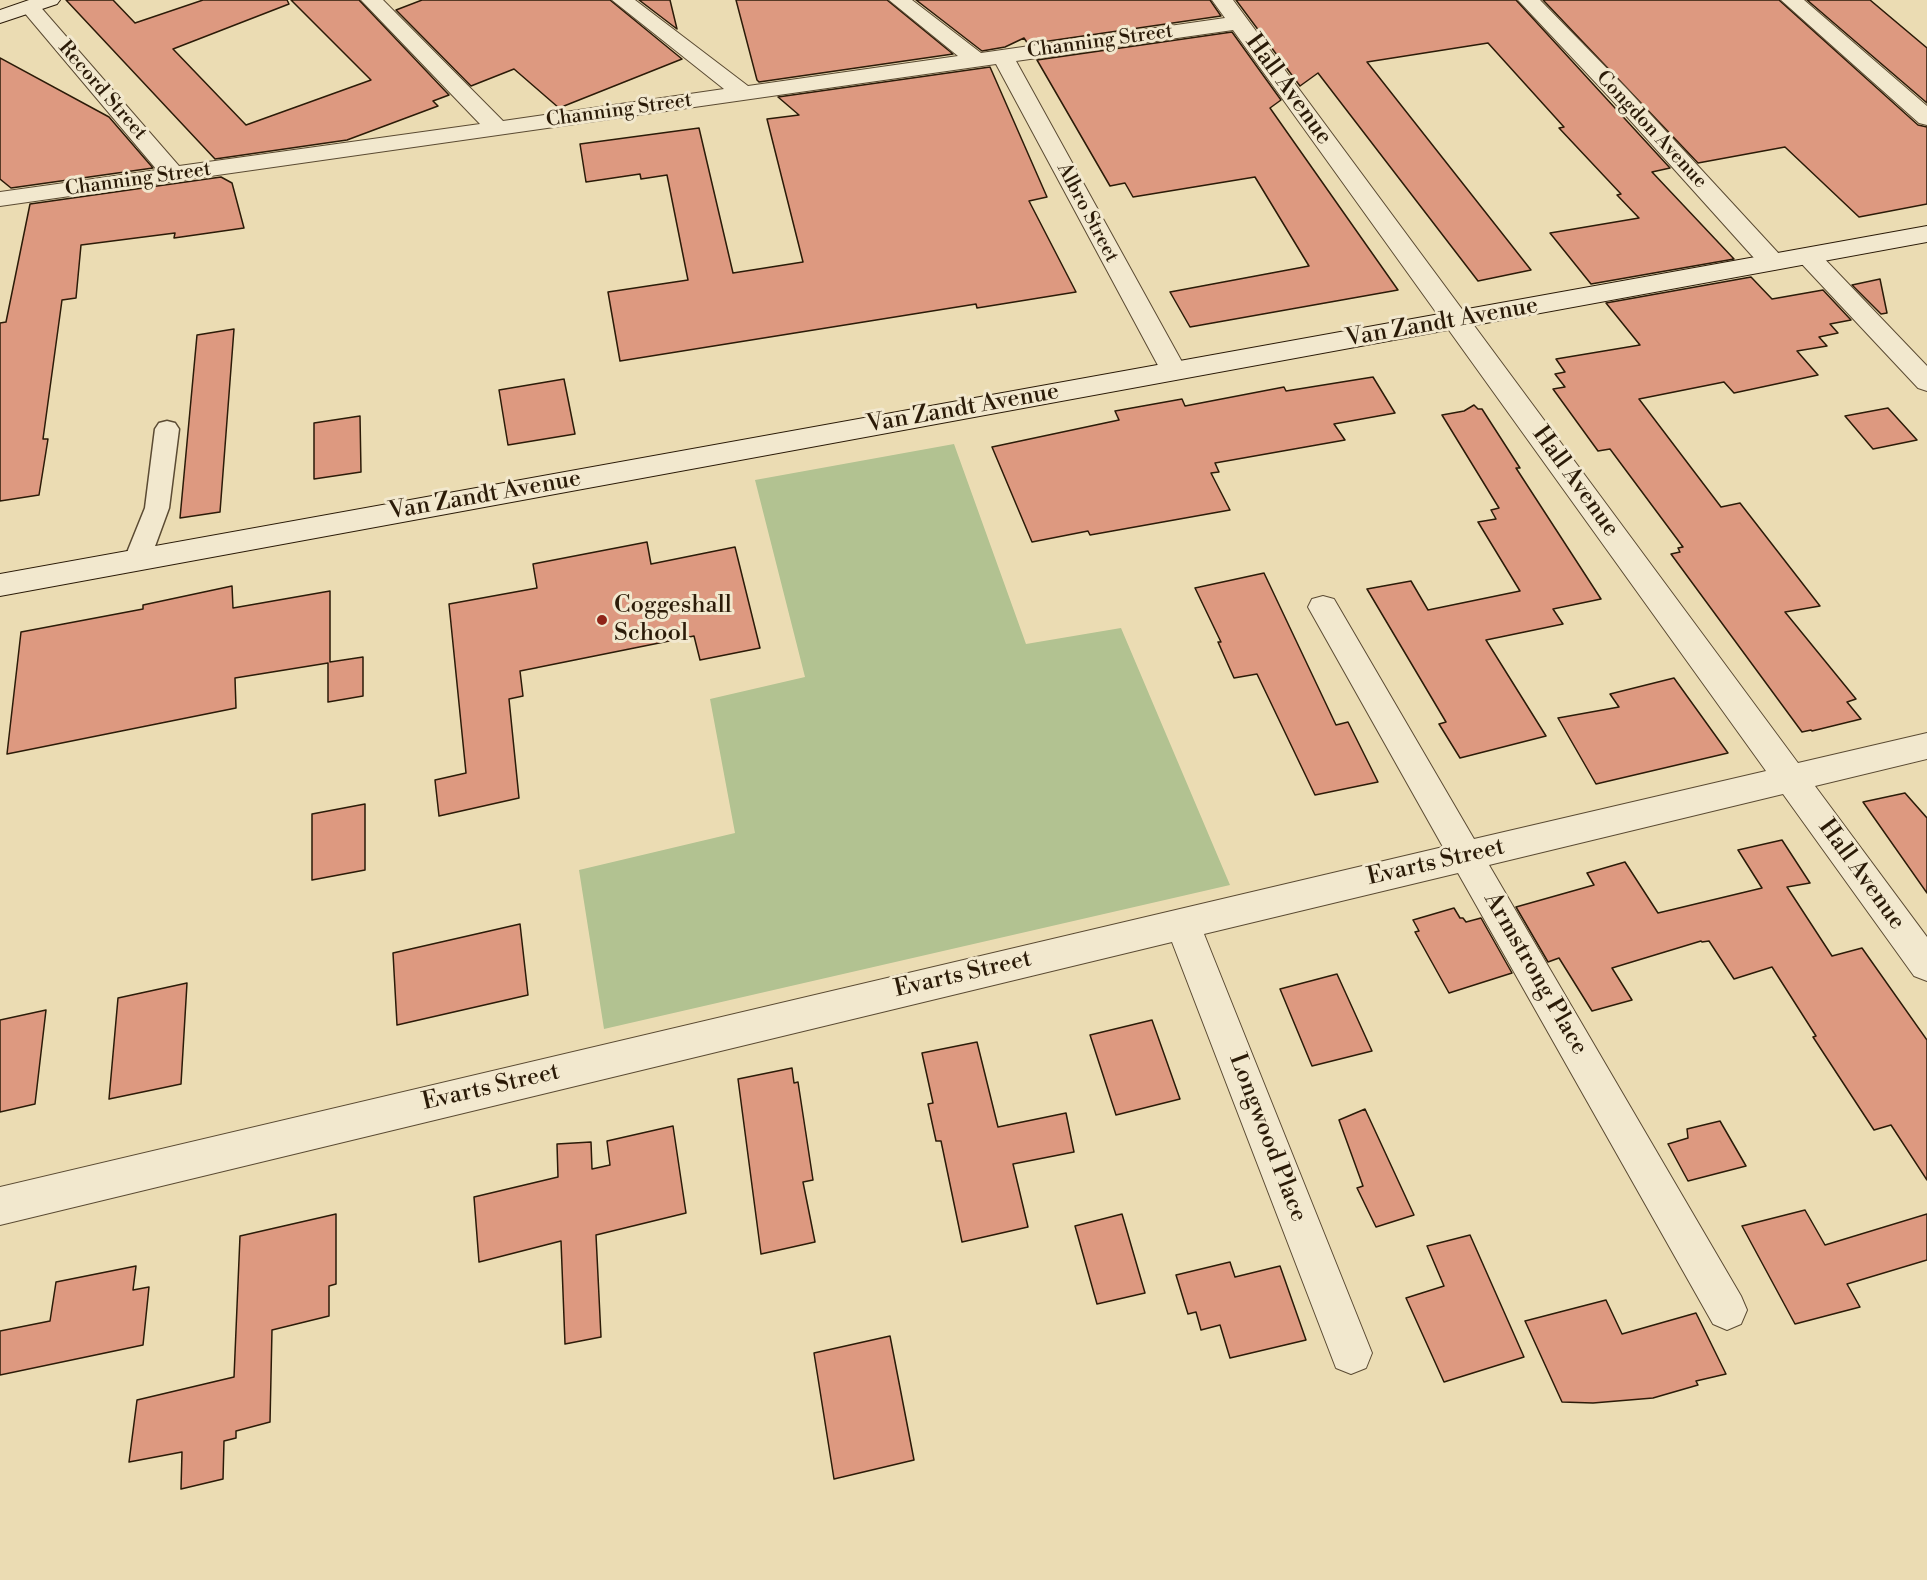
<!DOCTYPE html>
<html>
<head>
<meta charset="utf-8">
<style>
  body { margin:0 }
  canvas { display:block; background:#ebdcb3 }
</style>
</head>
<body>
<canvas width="1927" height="1580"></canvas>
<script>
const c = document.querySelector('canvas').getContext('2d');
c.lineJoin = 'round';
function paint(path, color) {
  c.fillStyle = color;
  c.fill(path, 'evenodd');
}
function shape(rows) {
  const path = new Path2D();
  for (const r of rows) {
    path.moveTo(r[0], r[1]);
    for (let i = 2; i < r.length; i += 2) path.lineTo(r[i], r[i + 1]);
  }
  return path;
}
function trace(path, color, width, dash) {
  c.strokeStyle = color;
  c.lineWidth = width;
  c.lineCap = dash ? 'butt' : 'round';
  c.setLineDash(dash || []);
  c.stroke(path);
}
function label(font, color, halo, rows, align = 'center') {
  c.font = font + ' "Libre Bodoni",serif';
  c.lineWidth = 6;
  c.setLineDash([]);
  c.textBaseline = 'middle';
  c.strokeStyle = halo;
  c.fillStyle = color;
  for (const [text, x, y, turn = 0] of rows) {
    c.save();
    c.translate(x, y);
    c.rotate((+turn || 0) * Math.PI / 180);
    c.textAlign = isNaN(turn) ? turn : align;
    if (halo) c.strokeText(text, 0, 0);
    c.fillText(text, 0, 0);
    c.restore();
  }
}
paint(shape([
  [954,444,1026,644,1121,628,1230,885,604,1029,579,870,735,833,710,699,805,677,755,480]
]), '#b2c291');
const building = shape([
  [66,0,113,0,135,23,203,0,287,0,289,4,173,49,246,125,371,80,291,0,359,0,449,95,433,101,438,106,347,140,215,159,66,0],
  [422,0,610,0,682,59,559,108,514,69,471,86,396,10,422,0],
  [639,0,670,0,677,29,639,0],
  [736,0,887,0,953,54,759,82,757,80,736,0],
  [916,0,1210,0,1221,16,1028,44,1024,38,1005,47,982,51,916,0],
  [1236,0,1516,0,1670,168,1652,172,1734,259,1591,284,1550,233,1639,218,1617,195,1621,194,1559,128,1564,127,1488,43,1367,62,1531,270,1478,281,1318,73,1300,86,1236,0],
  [1543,0,1779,0,1918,125,1927,127,1927,204,1859,217,1785,147,1698,163,1543,0],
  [1807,0,1870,0,1927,48,1927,103,1807,0],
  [1232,32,1281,100,1270,108,1398,290,1190,327,1170,292,1309,266,1255,177,1133,197,1125,183,1110,186,1037,60,1232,32],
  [0,58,109,117,153,168,11,188,0,179,0,58],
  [990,67,1047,197,1029,201,1076,292,977,308,976,304,620,361,608,292,688,280,667,175,641,179,640,174,586,182,580,144,699,128,733,273,803,262,767,119,799,115,778,97,990,67],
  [221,177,232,183,244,228,174,238,175,233,81,245,76,298,62,300,43,439,48,439,39,495,0,501,0,323,6,322,30,204,221,177],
  [1751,277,1772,299,1823,290,1851,320,1830,324,1838,333,1819,337,1827,346,1797,351,1818,375,1734,393,1724,382,1639,399,1721,507,1740,503,1820,606,1785,612,1856,699,1847,702,1861,719,1812,731,1811,730,1802,732,1671,554,1680,552,1678,548,1683,547,1610,449,1598,451,1553,389,1565,387,1555,374,1565,372,1556,359,1640,345,1606,303,1751,277],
  [1880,279,1887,313,1881,314,1852,285,1880,279],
  [234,329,220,512,180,518,197,335,234,329],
  [1373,377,1395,413,1334,424,1345,440,1215,463,1219,472,1211,473,1230,510,1090,535,1088,531,1032,542,992,447,1119,420,1115,411,1182,399,1185,406,1284,387,1286,391,1373,377],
  [564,379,575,434,508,445,499,390,564,379],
  [1474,405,1478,409,1482,409,1520,468,1516,468,1601,599,1553,609,1563,624,1486,640,1546,736,1460,758,1439,724,1446,722,1367,589,1411,581,1428,610,1520,591,1478,522,1496,519,1491,510,1499,508,1442,415,1464,411,1474,405],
  [1888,408,1917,440,1873,449,1845,416,1888,408],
  [360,416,361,472,314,479,314,423,360,416],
  [647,542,651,564,735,547,760,648,700,660,694,636,520,671,523,696,509,699,519,798,439,816,435,780,466,773,449,604,537,588,533,564,647,542],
  [1264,573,1336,725,1348,722,1378,782,1315,795,1257,674,1234,678,1218,642,1221,642,1195,588,1264,573],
  [232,586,233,608,330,591,330,662,363,657,363,696,328,702,328,663,235,678,236,708,7,754,21,632,143,609,143,605,232,586],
  [1674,678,1728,753,1596,784,1558,718,1619,707,1610,694,1674,678],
  [1905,793,1927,818,1927,893,1863,802,1905,793],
  [365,804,365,870,312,880,312,814,365,804],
  [1782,840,1810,883,1787,887,1832,956,1862,948,1927,1040,1927,1180,1891,1125,1874,1130,1813,1037,1816,1036,1772,967,1734,979,1709,941,1702,942,1701,941,1612,968,1632,1000,1592,1011,1559,958,1548,962,1516,907,1594,885,1587,873,1625,862,1658,913,1762,888,1738,850,1782,840],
  [1454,908,1460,918,1463,918,1466,922,1481,918,1512,973,1449,993,1415,932,1419,931,1413,920,1454,908],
  [520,924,528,995,397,1025,393,953,520,924],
  [1337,974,1372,1051,1312,1066,1280,989,1337,974],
  [187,983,181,1084,109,1099,118,998,187,983],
  [46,1010,35,1104,0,1112,0,1020,46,1010],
  [1152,1020,1180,1099,1116,1115,1090,1035,1152,1020],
  [977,1042,998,1127,1066,1113,1074,1152,1013,1164,1028,1227,962,1242,941,1141,936,1141,928,1104,933,1103,922,1053,977,1042],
  [792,1068,794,1083,798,1082,813,1180,803,1182,815,1242,761,1254,738,1079,792,1068],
  [1365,1109,1414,1215,1376,1227,1357,1188,1363,1186,1339,1120,1365,1109],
  [1720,1121,1746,1166,1688,1181,1668,1144,1688,1138,1687,1129,1720,1121],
  [673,1126,686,1213,596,1235,601,1337,565,1344,561,1241,479,1262,474,1197,558,1177,557,1144,591,1142,592,1169,610,1165,607,1141,673,1126],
  [1805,1210,1825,1245,1927,1214,1927,1260,1847,1284,1860,1307,1795,1324,1742,1226,1805,1210],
  [336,1214,336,1284,329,1286,329,1316,272,1330,270,1422,236,1431,236,1438,224,1441,223,1479,181,1489,182,1452,129,1462,137,1400,234,1377,240,1236,336,1214],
  [1122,1214,1145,1293,1097,1304,1075,1226,1122,1214],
  [1470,1235,1524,1357,1444,1382,1406,1298,1444,1286,1427,1246,1470,1235],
  [1230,1262,1235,1277,1280,1266,1306,1340,1230,1358,1220,1325,1201,1330,1196,1312,1188,1314,1176,1275,1230,1262],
  [136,1266,133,1290,149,1287,143,1345,0,1375,0,1331,50,1321,56,1282,136,1266],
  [1606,1300,1622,1334,1696,1313,1726,1374,1696,1381,1698,1385,1653,1398,1593,1403,1562,1402,1525,1321,1606,1300],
  [890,1336,914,1460,834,1479,814,1353,890,1336]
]);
paint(building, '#dd9980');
trace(building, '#2b1b08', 1.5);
const lane = shape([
  [167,421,175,423,179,429,169,508,150,560,146,567,137,569,128,567,124,560,145,508,155,429,159,423,167,421]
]);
const street = shape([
  [361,0,383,0,503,121,724,89,612,0,635,0,748,86,958,56,889,0,912,0,981,53,1225,18,1212,0,1233,0,1798,763,1927,733,1927,759,1815,786,1927,937,1927,981,1914,976,1783,794,1489,865,1741,1296,1747,1310,1741,1324,1727,1330,1713,1324,1458,873,1204,934,1372,1353,1366,1368,1351,1374,1336,1368,1172,942,0,1225,0,1187,1443,847,1308,607,1312,599,1323,596,1334,599,1474,839,1766,771,1233,30,1016,61,1187,371,1183,377,1174,380,1165,377,1161,371,996,64,0,206,0,192,157,170,23,11,19,7,23,3,30,1,37,3,179,166,480,124,361,0],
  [1518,0,1540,0,1627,89,1781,256,1784,262,1781,268,1772,270,1763,268,1611,99,1518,0],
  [1781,0,1804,0,1927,106,1927,125,1919,123,1781,0],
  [1808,248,1817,251,1927,366,1927,391,1918,388,1799,261,1796,256,1799,251,1808,248]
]);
const secondary = shape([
  [29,0,60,0,57,4,0,23,0,10,29,0],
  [1927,226,1927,242,0,596,0,574,1927,226]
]);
trace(lane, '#5b4b33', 3);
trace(street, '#5b4b33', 2);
trace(secondary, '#2b1b08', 2);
paint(lane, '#f2e8ce');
paint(street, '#f2e8ce');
paint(secondary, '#f2e8ce');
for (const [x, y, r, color] of [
  [602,620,6,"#8f2418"]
]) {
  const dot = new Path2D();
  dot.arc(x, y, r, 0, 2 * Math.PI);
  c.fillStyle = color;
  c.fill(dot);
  trace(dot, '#f2e8ce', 2);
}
label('20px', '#2b1b08', '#f2e8ce', [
  ["Channing Street",1100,42,-8],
  ["Record Street",102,91,49],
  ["Channing Street",619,111,-8],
  ["Congdon Avenue",1651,130,47],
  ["Channing Street",138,180,-8],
  ["Albro Street",1087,213,62]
]);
label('24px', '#2b1b08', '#f2e8ce', [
  ["Hall Avenue",1288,90,54],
  ["Van Zandt Avenue",1442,323,-10],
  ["Van Zandt Avenue",963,409,-10],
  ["Hall Avenue",1575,482,54],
  ["Van Zandt Avenue",485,496,-10],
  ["Evarts Street",1436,863,-13],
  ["Hall Avenue",1861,875,54],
  ["Armstrong Place",1535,974,60],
  ["Evarts Street",963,975,-13],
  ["Evarts Street",491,1088,-13],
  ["Longwood Place",1267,1138,69]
]);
label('24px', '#2b1b08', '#f2e8ce', [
  ["Coggeshall",614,606],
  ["School",614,634]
], 'left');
</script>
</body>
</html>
